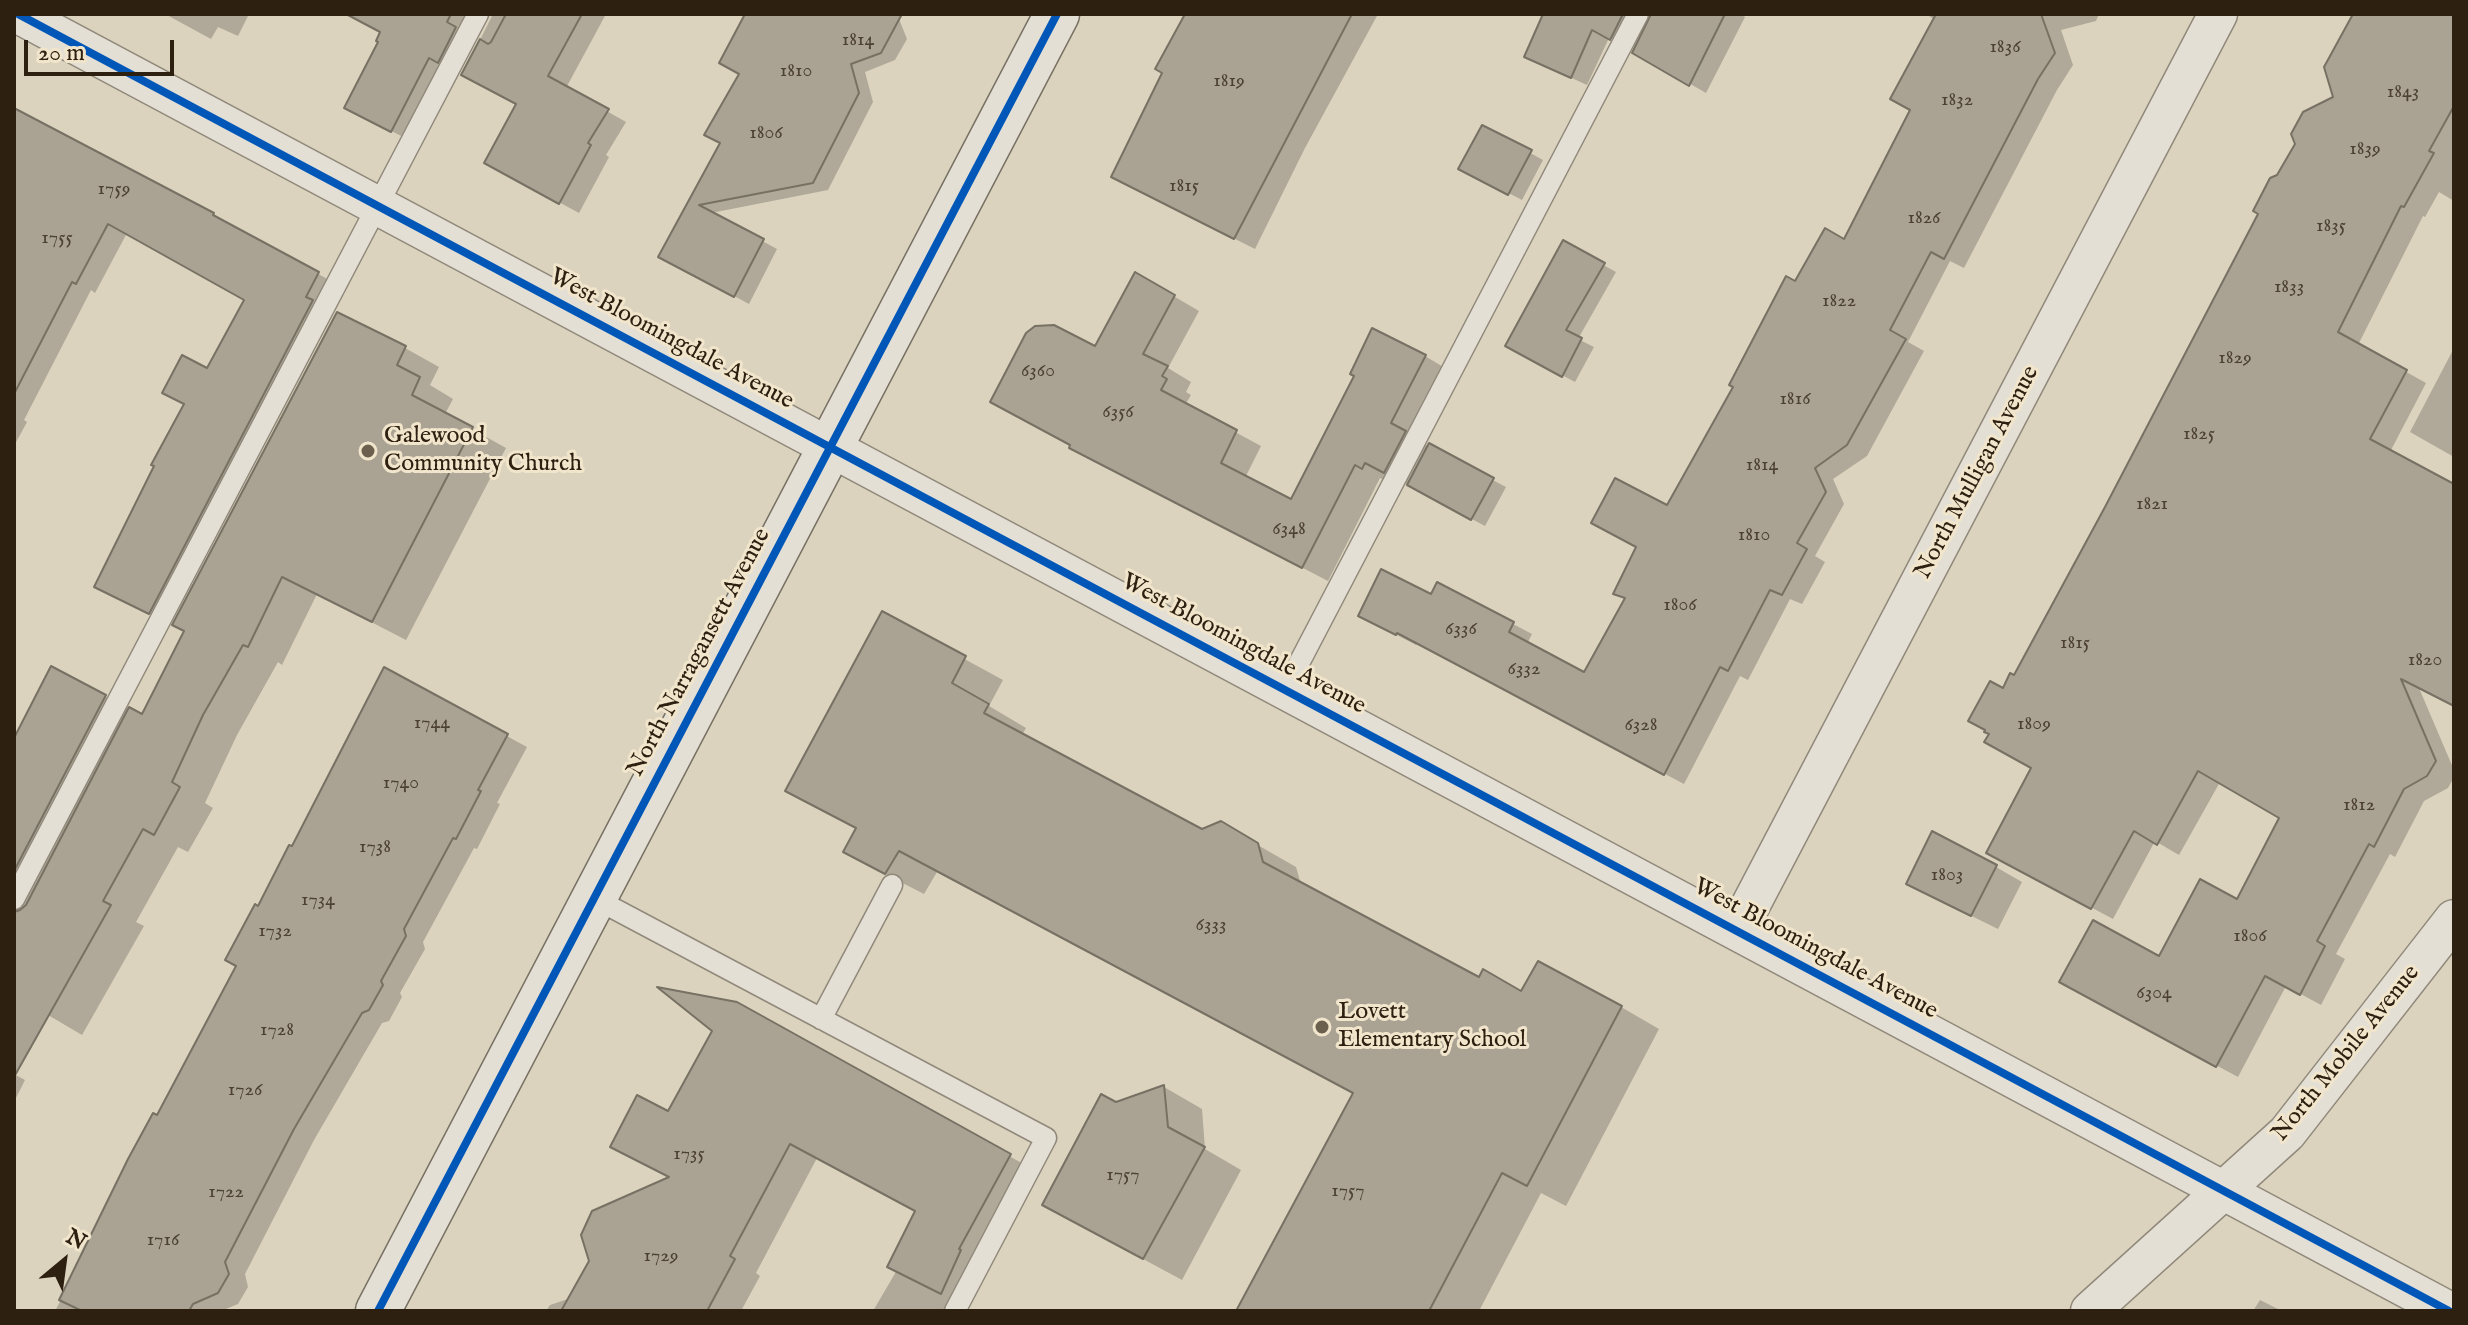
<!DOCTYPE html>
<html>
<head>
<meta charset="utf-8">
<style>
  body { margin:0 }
  #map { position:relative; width:2468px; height:1325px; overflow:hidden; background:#dcd3be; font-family:"IM FELL English",serif }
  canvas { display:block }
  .frame { position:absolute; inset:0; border:16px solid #2e2011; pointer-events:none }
  .north { position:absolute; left:24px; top:1221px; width:80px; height:80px; -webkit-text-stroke:6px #f1e5cc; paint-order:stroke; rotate:29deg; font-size:22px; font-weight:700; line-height:32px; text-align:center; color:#2e2011 }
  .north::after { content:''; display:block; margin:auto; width:28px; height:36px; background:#2e2011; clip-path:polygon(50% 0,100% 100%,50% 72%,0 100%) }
  .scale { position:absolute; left:24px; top:40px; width:150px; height:36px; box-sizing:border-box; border:4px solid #2e2011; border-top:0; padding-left:10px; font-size:24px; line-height:28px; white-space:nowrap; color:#2e2011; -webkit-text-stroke:6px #f1e5cc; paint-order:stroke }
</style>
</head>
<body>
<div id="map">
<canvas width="2468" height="1325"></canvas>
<div class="frame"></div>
<div class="north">N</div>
<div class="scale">20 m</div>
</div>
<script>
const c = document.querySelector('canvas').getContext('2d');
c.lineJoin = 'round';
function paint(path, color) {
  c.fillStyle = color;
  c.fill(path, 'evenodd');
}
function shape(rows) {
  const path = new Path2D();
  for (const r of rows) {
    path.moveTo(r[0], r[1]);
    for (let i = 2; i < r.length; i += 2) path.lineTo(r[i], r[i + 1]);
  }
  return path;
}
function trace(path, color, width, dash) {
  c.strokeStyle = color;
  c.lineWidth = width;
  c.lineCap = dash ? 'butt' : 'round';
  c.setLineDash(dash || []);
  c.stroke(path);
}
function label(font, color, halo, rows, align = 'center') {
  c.font = font + ' "IM FELL English",serif';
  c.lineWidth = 6;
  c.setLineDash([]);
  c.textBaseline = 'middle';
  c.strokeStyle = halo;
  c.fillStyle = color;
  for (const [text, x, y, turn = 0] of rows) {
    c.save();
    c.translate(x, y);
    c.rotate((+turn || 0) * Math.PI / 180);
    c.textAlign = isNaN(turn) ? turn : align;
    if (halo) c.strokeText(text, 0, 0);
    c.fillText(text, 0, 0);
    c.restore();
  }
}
paint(shape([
  [165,14,249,14,238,36,218,27,211,39],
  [392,14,492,14,486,18,411,141,366,118],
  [493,14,606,14,566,88,626,122,606,155,609,157,579,213,505,173,518,104,463,74],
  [749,14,897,14,907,39,895,60,865,72,873,102,828,190,711,213,777,249,749,304,675,264,722,143,742,73],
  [1186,14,1378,14,1305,148,1255,249,1134,188,1165,73],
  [1561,14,1647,14,1627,48,1609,38,1587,85,1543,65],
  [1653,14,1740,14,1745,17,1706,93,1635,52],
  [1926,14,2099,14,2096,21,2061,30,2073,65,2057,90,1964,268,1950,261,1908,342,1924,351,1867,456,1833,479,1844,504,1815,556,1825,562,1802,604,1790,599,1748,680,1740,676,1684,784,1417,643,1416,645,1380,626,1432,597,1513,624,1532,634,1527,644,1584,675,1626,599,1615,593,1668,508,1796,284,1845,242,1913,110,1935,20],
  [2366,14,2454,14,2454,201,2439,192,2425,217,2423,216,2358,345,2426,383,2390,452,2454,486,2454,705,2419,688,2454,770,2454,777,2448,788,2424,801,2395,857,2390,854,2336,954,2345,959,2321,1005,2286,986,2238,1077,2082,993,2160,959,2238,901,2282,817,2220,782,2179,855,2155,841,2113,919,2010,864,2033,768,2004,691,2014,677,2107,508,2279,177,2336,98],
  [14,111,213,214,336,284,168,623,115,597,208,371,247,299,127,233,95,293,91,290,24,420,27,422,14,446],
  [1483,127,1543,160,1522,200,1474,175],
  [1563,243,1616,272,1578,339,1594,347,1575,382,1508,346],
  [1136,274,1199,311,1168,368,1191,382,1186,392,1191,395,1185,405,1261,446,1245,478,1292,502,1425,356,1450,371,1415,439,1506,487,1485,526,1391,476,1388,482,1380,478,1328,581,1097,461,1096,349],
  [405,348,439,367,430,385,453,399,445,414,506,448,406,640,317,594,282,665,278,662,237,735,205,803,213,808,188,852,178,847,136,922,144,926,82,1035,14,995,14,739,52,668,143,717],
  [2454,348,2454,457,2410,432],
  [882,614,1003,680,989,706,1026,728,1022,735,1202,831,1221,824,1296,867,1301,884,1480,979,1522,994,1621,1007,1659,1029,1566,1206,1541,1193,1479,1311,1239,1311,1354,1094,937,872,924,894,883,873,858,829,788,791],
  [385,670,527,747,497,803,500,804,477,849,474,848,423,942,425,949,400,993,402,997,389,1021,382,1023,314,1140,245,1274,248,1287,238,1304,221,1311,55,1311,239,966,259,908,293,849],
  [1996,867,2022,882,1998,929,1935,898],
  [736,1004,1036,1171,966,1311,873,1311,897,1270,918,1211,817,1158,756,1273,760,1276,741,1311,546,1311,550,1305,571,1298,671,1178,669,1114],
  [14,1074,25,1080,14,1102],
  [1164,1087,1202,1109,1205,1149,1241,1170,1182,1280,1082,1226,1116,1104],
  [2260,1300,2282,1311,2253,1311]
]), '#0003');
const building = shape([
  [346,14,451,14,447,22,456,27,438,63,429,58,391,132,344,108,378,42,376,41,380,32,346,14],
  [506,14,582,14,548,76,609,109,588,143,591,145,559,204,484,163,516,104,461,75,480,39,488,44,491,42,506,14],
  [745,14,902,14,881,53,851,64,859,93,813,183,699,205,764,239,734,297,658,257,720,143,704,135,739,74,719,63,745,14],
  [1185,14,1352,14,1234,239,1111,177,1162,73,1155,69,1185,14],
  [1543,14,1623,14,1610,40,1592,30,1571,78,1524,57,1543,14],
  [1651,14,1725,14,1689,86,1632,53,1651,14],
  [1936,14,2041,14,2055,53,2038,79,1944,259,1931,252,1890,330,1906,339,1847,445,1815,468,1826,492,1797,543,1807,549,1782,595,1770,590,1728,671,1720,667,1664,775,1484,679,1397,633,1396,635,1358,616,1381,569,1431,594,1437,582,1514,622,1509,632,1584,672,1625,598,1613,594,1636,547,1591,523,1615,478,1667,505,1733,387,1729,385,1786,276,1795,281,1825,228,1844,239,1910,110,1890,99,1936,14],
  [2353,14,2454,14,2454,106,2429,151,2434,153,2404,207,2401,206,2338,332,2407,370,2370,439,2454,484,2454,706,2401,679,2436,761,2427,776,2404,789,2374,847,2369,844,2317,941,2325,946,2300,995,2265,976,2216,1067,2059,982,2093,920,2159,956,2200,879,2237,899,2279,818,2198,771,2157,845,2134,831,2091,909,1986,853,2031,768,1984,742,1989,734,1984,732,1985,730,1968,721,1990,681,2003,688,2010,673,2014,675,2105,507,2258,214,2253,211,2270,178,2277,175,2295,144,2291,134,2303,112,2333,97,2324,67,2353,14],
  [14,108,214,213,213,215,319,272,306,297,313,300,149,614,94,587,154,466,151,465,184,404,162,393,182,355,207,368,244,300,108,224,76,284,72,282,14,394,14,108],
  [1482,125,1532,150,1508,195,1458,169,1482,125],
  [1563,240,1605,263,1566,330,1582,338,1562,377,1505,346,1563,240],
  [1135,272,1175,295,1143,354,1168,366,1162,376,1167,379,1161,390,1237,430,1221,463,1291,499,1354,376,1350,374,1372,328,1426,355,1391,423,1406,431,1384,473,1365,463,1362,469,1355,465,1302,568,1069,448,1070,445,990,402,1026,333,1035,326,1054,325,1095,346,1135,272],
  [337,312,406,346,397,365,420,377,412,395,473,427,372,622,282,577,248,647,243,645,203,715,172,782,180,787,154,835,143,829,103,901,111,905,14,1077,14,912,20,910,26,905,129,707,142,714,184,631,172,625,337,312],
  [1429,443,1494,478,1471,520,1407,485,1429,443],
  [882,611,966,656,952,683,989,704,984,713,1202,829,1221,821,1258,843,1263,862,1479,977,1483,969,1521,991,1538,961,1622,1006,1527,1186,1502,1173,1429,1311,1236,1311,1353,1093,899,851,885,874,843,852,856,828,785,791,882,611],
  [51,666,106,695,14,871,14,738,51,666],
  [384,667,508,734,478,790,481,791,456,839,453,838,404,929,406,936,381,981,383,985,369,1010,362,1013,294,1129,225,1262,229,1274,218,1293,193,1304,189,1311,82,1311,59,1300,128,1159,153,1113,157,1115,236,966,225,960,255,904,258,906,289,845,292,846,384,667],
  [1932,831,1997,865,1971,916,1906,884,1932,831],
  [657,987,737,1002,1011,1154,959,1249,961,1250,941,1294,887,1267,915,1211,790,1144,730,1256,735,1259,707,1311,561,1311,589,1261,581,1235,592,1211,669,1177,610,1147,637,1095,668,1111,712,1031,657,987],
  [1164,1085,1168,1127,1205,1147,1143,1259,1042,1205,1101,1094,1116,1102,1164,1085]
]);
paint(building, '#aaa394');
trace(building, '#777164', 2);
const lane = shape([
  [1285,690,1638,14],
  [594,898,1046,1138,955,1311],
  [14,899,478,14],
  [821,1019,892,885]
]);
const street = shape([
  [18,14,2449,1311],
  [1737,931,2218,14],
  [2090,1311,2287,1133,2454,919]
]);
const secondary = shape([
  [378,1311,1057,14]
]);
trace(lane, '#90897b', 23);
trace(street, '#90897b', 41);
trace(secondary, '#777164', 47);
trace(lane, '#e4dfd4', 20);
trace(street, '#e4dfd4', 38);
trace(secondary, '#e4dfd4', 44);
trace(shape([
  [18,14,2449,1311],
  [378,1311,1057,14]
]), '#0057b8', 8);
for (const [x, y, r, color] of [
  [368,451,8,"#6b5f4e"],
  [1322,1027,8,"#6b5f4e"]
]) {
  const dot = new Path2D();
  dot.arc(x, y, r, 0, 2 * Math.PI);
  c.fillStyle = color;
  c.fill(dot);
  trace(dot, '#f1e5cc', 3);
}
label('20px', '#4d4132', null, [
  ["1814",858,41],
  ["1836",2005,48],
  ["1810",796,72],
  ["1819",1229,82],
  ["1843",2403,93],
  ["1832",1957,101],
  ["1806",766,134],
  ["1839",2365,150],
  ["1815",1184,187],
  ["1759",114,190],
  ["1826",1924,219],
  ["1835",2331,227],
  ["1755",57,239],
  ["1833",2289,288],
  ["1822",1839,302],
  ["1829",2235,359],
  ["6360",1038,372],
  ["1816",1795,400],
  ["6356",1118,413],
  ["1825",2199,435],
  ["1814",1762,466],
  ["1821",2152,505],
  ["6348",1289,530],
  ["1810",1754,536],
  ["1806",1680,606],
  ["6336",1461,630],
  ["1815",2075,644],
  ["1820",2425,661],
  ["6332",1524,670],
  ["1744",432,724],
  ["1809",2034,725],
  ["6328",1641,726],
  ["1740",401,784],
  ["1812",2359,806],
  ["1738",375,848],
  ["1803",1947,876],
  ["1734",318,901],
  ["6333",1211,926],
  ["1732",275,932],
  ["1806",2250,937],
  ["6304",2154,994],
  ["1728",277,1031],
  ["1726",245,1091],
  ["1735",689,1155],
  ["1757",1123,1176],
  ["1757",1348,1192],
  ["1722",226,1193],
  ["1716",163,1241],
  ["1729",661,1257]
]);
label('24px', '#2e2011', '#f1e5cc', [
  ["West Bloomingdale Avenue",671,340,28],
  ["North Mulligan Avenue",1978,473,-62],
  ["West Bloomingdale Avenue",1243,645,28],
  ["North Narragansett Avenue",700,653,-62],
  ["West Bloomingdale Avenue",1815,950,28],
  ["North Mobile Avenue",2347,1054,-51]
]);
label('24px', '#2e2011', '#f1e5cc', [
  ["Galewood",384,437],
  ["Community Church",384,465],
  ["Lovett",1338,1013],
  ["Elementary School",1338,1041]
], 'left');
</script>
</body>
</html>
